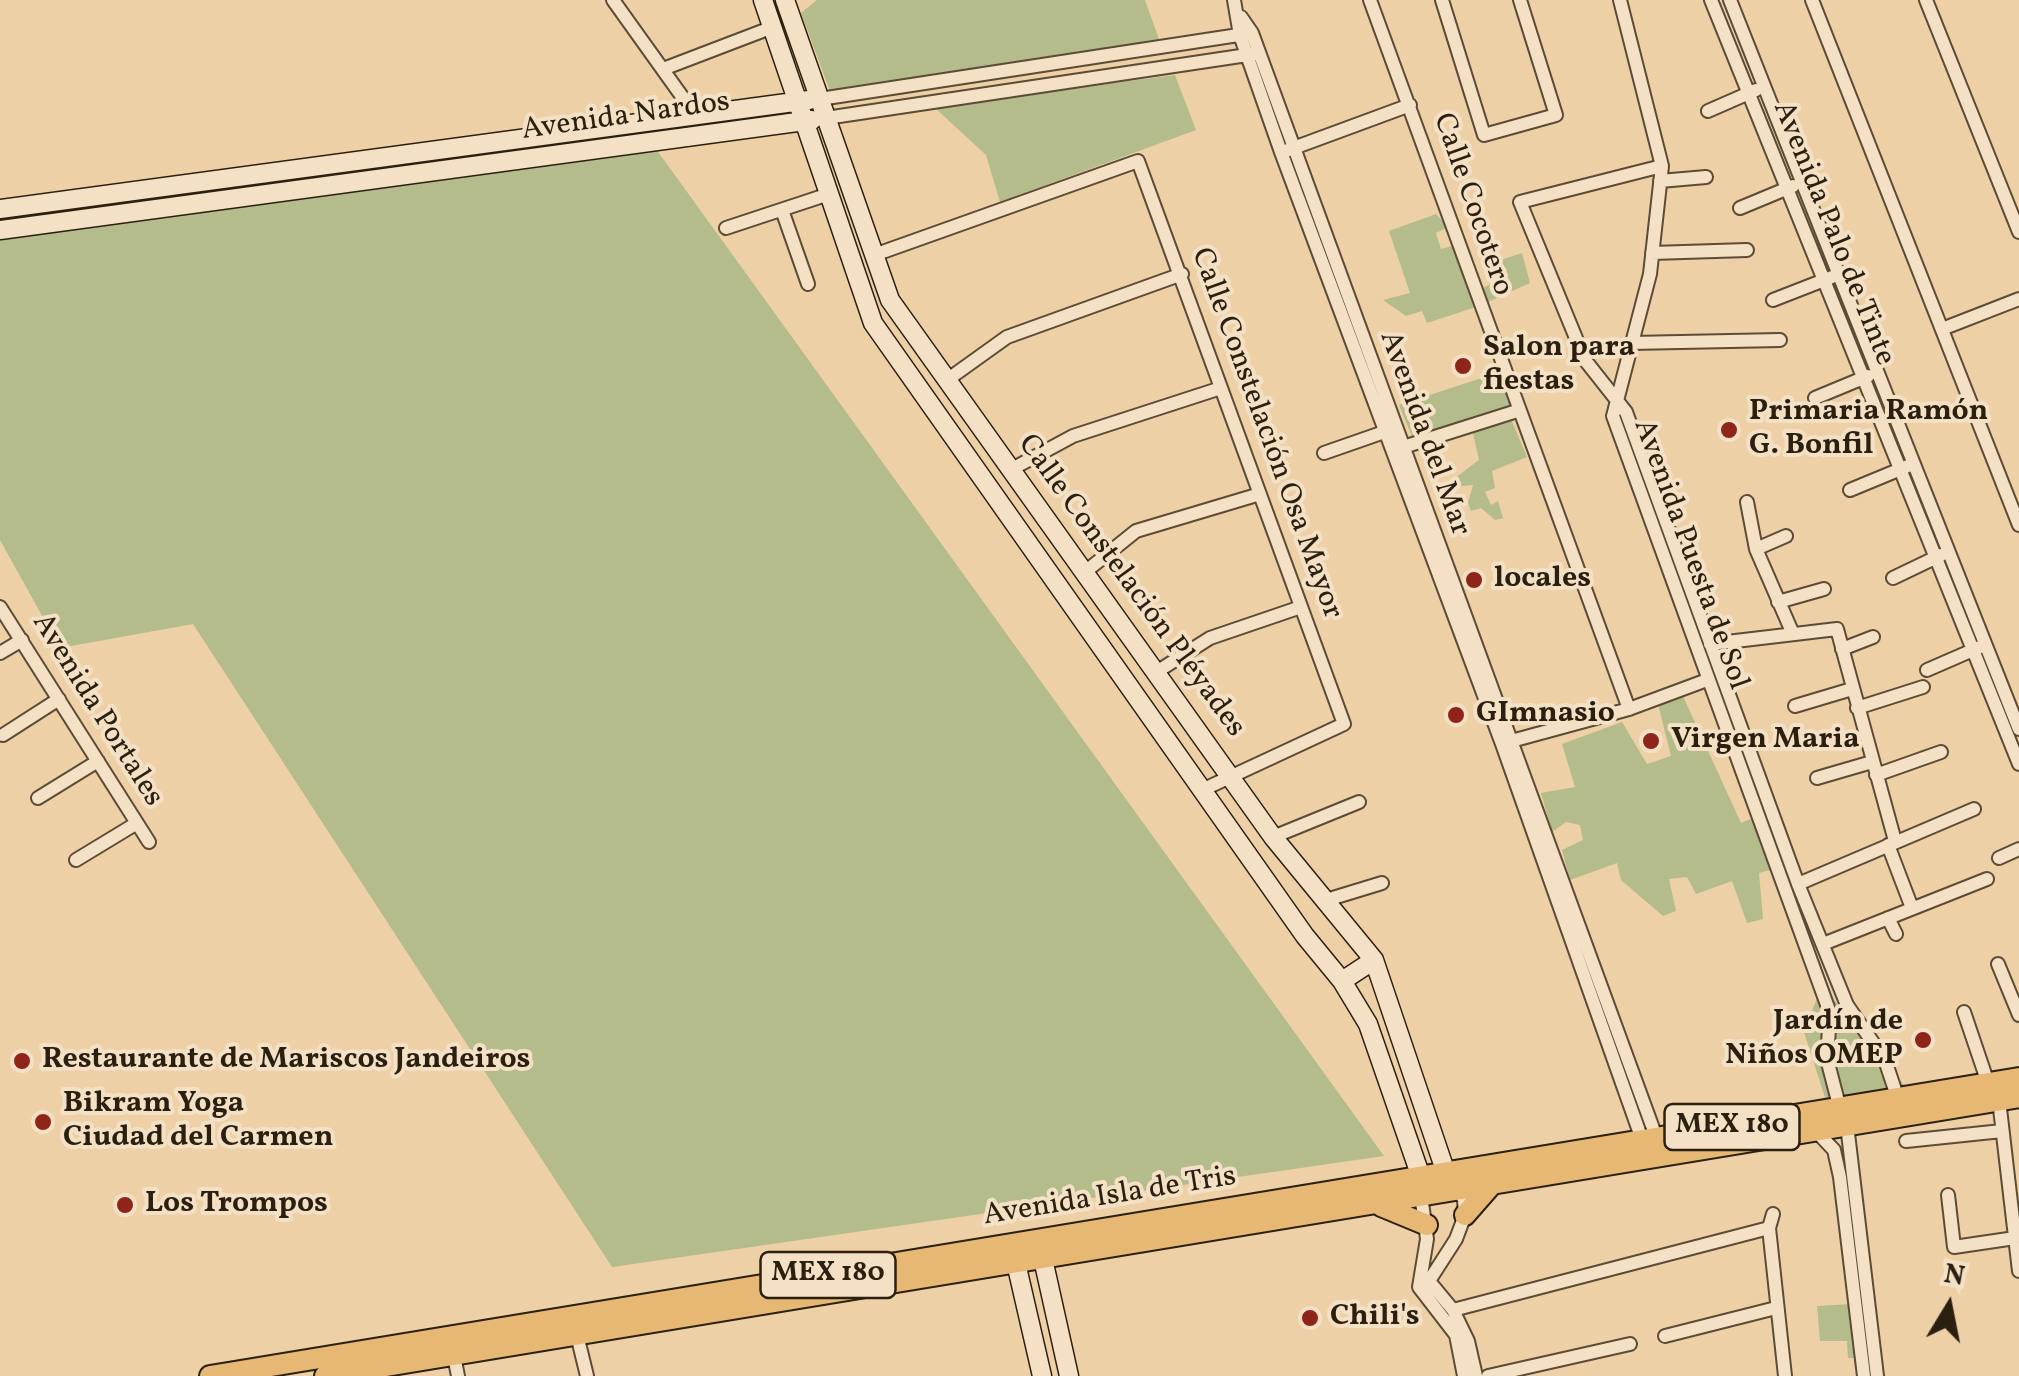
<!DOCTYPE html>
<html>
<head>
<meta charset="utf-8">
<style>
  body { margin:0 }
  #map { position:relative; width:2019px; height:1376px; overflow:hidden; background:#edd0a6; font-family:Vollkorn,serif }
  canvas { display:block }
  .north { position:absolute; left:1899px; top:1256px; width:100px; height:100px; -webkit-text-stroke:8px #f3e0c5; paint-order:stroke; rotate:10deg; font-size:28px; font-weight:700; line-height:40px; text-align:center; color:#2b1f0f }
  .north::after { content:''; display:block; margin:auto; width:35px; height:45px; background:#2b1f0f; clip-path:polygon(50% 0,100% 100%,50% 72%,0 100%) }
</style>
</head>
<body>
<div id="map">
<canvas width="2019" height="1376"></canvas>
<div class="north">N</div>
</div>
<script>
const c = document.querySelector('canvas').getContext('2d');
c.lineJoin = 'round';
function paint(path, color) {
  c.fillStyle = color;
  c.fill(path, 'evenodd');
}
function shape(rows) {
  const path = new Path2D();
  for (const r of rows) {
    path.moveTo(r[0], r[1]);
    for (let i = 2; i < r.length; i += 2) path.lineTo(r[i], r[i + 1]);
  }
  return path;
}
function trace(path, color, width, dash) {
  c.strokeStyle = color;
  c.lineWidth = width;
  c.lineCap = dash ? 'butt' : 'round';
  c.setLineDash(dash || []);
  c.stroke(path);
}
function label(font, color, halo, rows, align = 'center') {
  c.font = font + ' Vollkorn,serif';
  c.lineWidth = 8;
  c.setLineDash([]);
  c.textBaseline = 'middle';
  c.strokeStyle = halo;
  c.fillStyle = color;
  for (const [text, x, y, turn = 0] of rows) {
    c.save();
    c.translate(x, y);
    c.rotate((+turn || 0) * Math.PI / 180);
    c.textAlign = isNaN(turn) ? turn : align;
    if (halo) c.strokeText(text, 0, 0);
    c.fillText(text, 0, 0);
    c.restore();
  }
}
paint(shape([
  [817,0,1145,0,1160,42,830,91,801,13],
  [1175,75,1196,130,1000,202,986,155,934,107],
  [656,149,1384,1156,612,1267,193,624,60,648,0,540,0,240],
  [1436,214,1448,227,1436,233,1441,249,1456,245,1476,307,1427,323,1422,311,1406,316,1383,300,1410,293,1389,231],
  [1522,253,1530,283,1488,302,1482,289,1495,281,1489,264],
  [1500,367,1517,411,1415,444,1399,405,1491,375],
  [1511,419,1527,457,1492,471,1495,488,1485,492,1491,505,1498,501,1503,518,1495,520,1481,508,1471,511,1468,503,1473,485,1452,487,1451,481,1479,460,1473,433],
  [1682,694,1741,823,1753,818,1774,869,1759,873,1763,919,1747,923,1732,881,1696,894,1687,877,1669,879,1676,911,1663,916,1621,880,1617,863,1570,880,1562,850,1583,840,1580,825,1566,822,1552,832,1541,793,1575,787,1562,744,1622,722,1647,764,1671,756,1657,700],
  [1822,985,1913,1096,1829,1110,1804,1032],
  [1852,1304,1861,1358,1848,1358,1847,1341,1820,1341,1817,1306]
]), '#b3bc8a');
const street = shape([
  [613,0,696,116],
  [1234,0,1240,35,1281,152,1502,744,1644,1145],
  [1370,0,1629,709],
  [1442,0,1484,135,1556,115,1520,0],
  [1620,0,1662,166,1650,274,1613,416,1830,1013,1827,1059,1840,1109],
  [1711,0,2019,764],
  [1730,0,2019,729],
  [1812,0,2019,525],
  [1926,0,2019,232],
  [1241,17,1252,33,1658,1142],
  [663,69,773,27],
  [820,99,1245,34],
  [1708,111,1756,90],
  [826,118,1254,54],
  [1288,150,1410,105],
  [1662,166,1520,202,1585,360,1626,412,1798,884,1847,1005,1885,1060,1898,1099],
  [1660,181,1706,177],
  [1740,208,1793,186],
  [782,210,808,284],
  [726,228,829,194],
  [1652,253,1747,250],
  [874,255,1138,161,1344,724,1202,790],
  [1773,300,1832,277],
  [1942,329,2019,299],
  [1631,343,1780,340],
  [947,380,1007,337,1182,274],
  [1815,398,1868,376],
  [1397,449,1517,411],
  [1324,453,1387,431],
  [1012,469,1073,436,1221,388],
  [1850,490,1908,466],
  [1747,502,1756,549,1793,634],
  [1756,549,1786,536],
  [1085,572,1136,531,1260,494],
  [1893,578,1941,555],
  [1778,602,1824,589],
  [0,607,149,842],
  [1710,644,1837,629,1895,841],
  [1842,649,1873,637],
  [0,653,22,640],
  [1927,670,1980,647],
  [1158,671,1210,638,1301,607],
  [1795,706,1852,689],
  [1857,708,1923,687],
  [3,735,59,699],
  [1504,743,1629,709,1707,680],
  [1876,775,1941,752],
  [1817,778,1872,762],
  [38,798,98,761],
  [1273,837,1359,802],
  [1888,845,1912,908],
  [1999,858,2019,849],
  [76,860,137,823],
  [1798,884,1974,809],
  [1323,901,1382,883],
  [1888,918,1896,934],
  [1823,944,1987,879],
  [1998,964,2019,1015],
  [1964,1012,1988,1083],
  [1999,1100,2019,1271],
  [1847,1125,1877,1376],
  [1815,1130,1834,1150,1840,1177,1864,1376],
  [1906,1141,2002,1131],
  [1457,1189,1464,1199,1465,1215,1456,1239,1429,1281,1453,1310,1468,1341,1476,1376],
  [1421,1195,1427,1239,1419,1287,1456,1335,1464,1376],
  [1948,1195,1954,1247,2015,1238],
  [1773,1214,1769,1228,1785,1376],
  [1453,1310,1769,1228],
  [577,1335,587,1376],
  [1665,1336,1776,1308],
  [454,1356,458,1376],
  [1488,1376,1630,1344]
]);
const secondary = shape([
  [763,0,873,323,1305,936,1342,981,1368,1024,1421,1177,1421,1190],
  [785,0,890,300,1273,837,1374,960,1446,1173,1453,1184],
  [0,209,809,100],
  [0,230,812,120],
  [1342,981,1374,960],
  [1043,1259,1069,1376],
  [1016,1263,1042,1376]
]);
const primary = shape([
  [1381,1206,1427,1225],
  [1465,1215,1493,1183],
  [210,1376,2019,1078],
  [325,1376,2019,1097]
]);
trace(street, '#5c4b35', 16);
trace(secondary, '#2b1f0f', 21);
trace(primary, '#2b1f0f', 24);
trace(street, '#f3e0c5', 12);
trace(secondary, '#f3e0c5', 18);
trace(primary, '#e6b873', 20);
for (const [x, y, r, color] of [
  [1463,366,10,"#8f2418"],
  [1729,430,10,"#8f2418"],
  [1474,580,10,"#8f2418"],
  [1456,715,10,"#8f2418"],
  [1651,741,10,"#8f2418"],
  [1923,1040,10,"#8f2418"],
  [22,1061,10,"#8f2418"],
  [43,1122,10,"#8f2418"],
  [125,1205,10,"#8f2418"],
  [1310,1318,10,"#8f2418"]
]) {
  const dot = new Path2D();
  dot.arc(x, y, r, 0, 2 * Math.PI);
  c.fillStyle = color;
  c.fill(dot);
  trace(dot, '#f3e0c5', 4);
}
for (const [x, y, w] of [
  [1732,1127,135],
  [828,1275,135]
]) {
  const box = new Path2D();
  box.roundRect(x - w / 2, y - 23, w, 46, 8);
  c.fillStyle = '#f3e0c5';
  c.fill(box);
  trace(box, '#2b1f0f', 2.5);
}
label('bold 28px', '#2b1f0f', null, [
  ["MEX 180",1732,1127],
  ["MEX 180",828,1275]
]);
label('30px', '#2b1f0f', '#f3e0c5', [
  ["Avenida Nardos",626,118,-8],
  ["Calle Cocotero",1471,205,71],
  ["Avenida Palo de Tinte",1832,234,68],
  ["Calle Constelación Osa Mayor",1265,434,70],
  ["Avenida del Mar",1423,434,70],
  ["Avenida Puesta de Sol",1689,555,70],
  ["Calle Constelación Pléyades",1130,587,54],
  ["Avenida Portales",96,711,58],
  ["Avenida Isla de Tris",1110,1198,-9]
]);
label('bold 30px', '#2b1f0f', '#f3e0c5', [
  ["Salon para",1483,349],
  ["fiestas",1483,383],
  ["Primaria Ramón",1749,413],
  ["G. Bonfil",1749,447],
  ["locales",1494,580],
  ["GImnasio",1476,715],
  ["Virgen Maria",1671,741],
  ["Jardín de",1903,1023,"right"],
  ["Niños OMEP",1903,1057,"right"],
  ["Restaurante de Mariscos Jandeiros",42,1061],
  ["Bikram Yoga",63,1105],
  ["Ciudad del Carmen",63,1139],
  ["Los Trompos",145,1205],
  ["Chili's",1330,1318]
], 'left');
</script>
</body>
</html>
